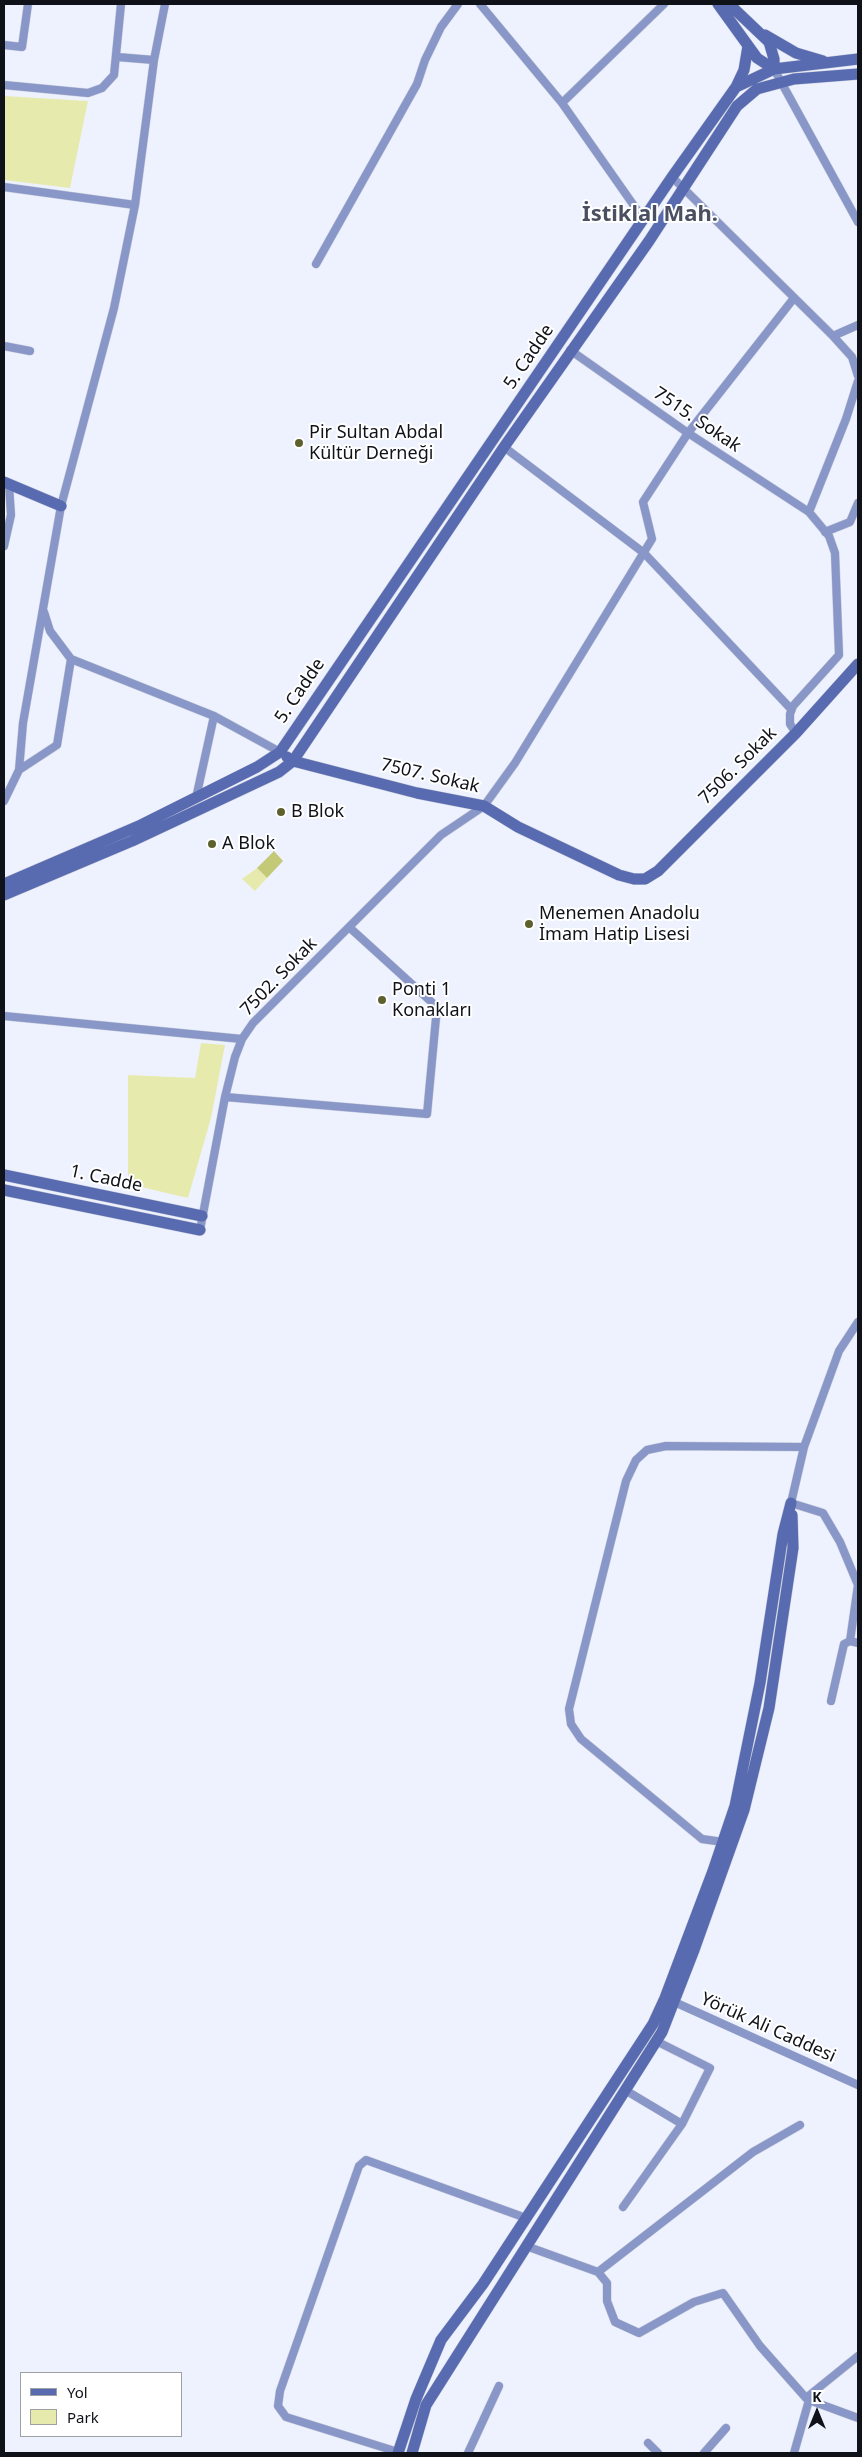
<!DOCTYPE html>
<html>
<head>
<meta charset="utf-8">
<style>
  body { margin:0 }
  #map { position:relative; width:862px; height:2457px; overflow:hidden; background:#eef2ff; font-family:"Noto Sans",sans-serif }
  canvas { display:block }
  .frame { position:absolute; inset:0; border:5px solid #101219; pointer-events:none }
  .legend { position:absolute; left:20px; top:2372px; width:162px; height:65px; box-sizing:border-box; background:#fff; border:1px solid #9fa0a3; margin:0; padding:6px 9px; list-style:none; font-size:15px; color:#101219 }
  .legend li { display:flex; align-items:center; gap:10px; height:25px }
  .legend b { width:25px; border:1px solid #9fa0a3 }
  .north { position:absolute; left:792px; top:2387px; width:50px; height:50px; -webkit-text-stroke:4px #fff; paint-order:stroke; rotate:0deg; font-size:14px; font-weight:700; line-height:20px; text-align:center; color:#101219 }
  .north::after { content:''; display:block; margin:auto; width:18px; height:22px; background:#101219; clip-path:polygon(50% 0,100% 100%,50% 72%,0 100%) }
</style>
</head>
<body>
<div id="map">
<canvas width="862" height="2457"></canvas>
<div class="frame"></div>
<ul class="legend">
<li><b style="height:6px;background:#586ab0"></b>Yol</li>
<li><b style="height:14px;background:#e6ebad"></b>Park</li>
</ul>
<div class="north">K</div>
</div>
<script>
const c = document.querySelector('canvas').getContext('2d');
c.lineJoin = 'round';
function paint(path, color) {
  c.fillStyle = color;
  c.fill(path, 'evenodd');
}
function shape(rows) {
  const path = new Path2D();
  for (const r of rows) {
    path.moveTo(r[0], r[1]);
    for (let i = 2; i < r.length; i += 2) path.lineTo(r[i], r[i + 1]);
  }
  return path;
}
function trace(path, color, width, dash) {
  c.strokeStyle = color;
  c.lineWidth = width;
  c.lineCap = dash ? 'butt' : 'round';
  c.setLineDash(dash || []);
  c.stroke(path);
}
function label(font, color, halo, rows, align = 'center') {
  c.font = font + ' "Noto Sans",sans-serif';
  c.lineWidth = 4;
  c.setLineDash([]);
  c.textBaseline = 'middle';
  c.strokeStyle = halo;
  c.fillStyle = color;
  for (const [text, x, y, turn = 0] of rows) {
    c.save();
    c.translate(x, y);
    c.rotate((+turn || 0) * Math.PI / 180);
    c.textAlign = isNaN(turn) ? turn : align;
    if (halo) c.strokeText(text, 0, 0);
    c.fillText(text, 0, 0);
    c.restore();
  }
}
paint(shape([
  [4,96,88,101,70,188,4,180],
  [257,868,267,878,255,891,242,879],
  [201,1043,225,1045,211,1118,188,1198,128,1184,128,1075,195,1078]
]), '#e6ebad');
paint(shape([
  [274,851,283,861,267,878,257,868]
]), '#c4c978');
const street = shape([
  [480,4,562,103,644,220],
  [4,45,22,47,28,4],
  [117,57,154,60],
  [774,69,858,222],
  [4,85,88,93,102,88,114,75,121,4],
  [562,103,664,4],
  [672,177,833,336,852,357,858,376],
  [4,187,135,205],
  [316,264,417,84,425,60,441,27,458,4],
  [833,336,858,325],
  [4,346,30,351],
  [570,350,688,433,809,512,829,536,835,553,839,655,793,706,790,714,790,724,796,733],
  [504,447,644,553,791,709],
  [809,512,846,419,858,381],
  [825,532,850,522,858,503],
  [4,546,11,515,9,485],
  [44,612,50,631,71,659,214,716,280,752],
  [19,770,57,745,71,659],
  [196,798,214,716],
  [4,801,19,770,23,723,61,506,114,308,135,205,154,60,165,4],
  [4,1016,242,1039],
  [225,1097,427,1114,437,1007,349,927],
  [200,1230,225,1097,235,1057,242,1039,253,1023,441,835,484,806,515,763,652,539,643,502,688,433,794,298],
  [858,1322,839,1351,804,1447,791,1503,823,1513,840,1542,858,1585,850,1641,858,1643],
  [831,1701,844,1644,850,1641],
  [723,1842,702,1839,581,1739,571,1724,569,1709,626,1481,636,1460,647,1450,666,1446,804,1447],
  [670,2000,858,2085],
  [625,2090,682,2124],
  [623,2207,682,2124,710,2068,656,2041],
  [526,2246,598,2272,607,2283,607,2301,615,2322,639,2333,694,2302,723,2293,760,2346,806,2398],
  [598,2272,753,2152,800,2125],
  [809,2400,858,2418],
  [648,2443,658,2453],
  [398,2452,286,2417,278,2406,280,2391,359,2166,366,2160,526,2218],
  [468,2453,499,2386],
  [704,2453,726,2428],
  [794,2453,809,2400,806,2398,858,2356]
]);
const secondary = shape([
  [718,4,757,58,774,69],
  [729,4,769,42,774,59,774,69],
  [765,35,796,53,823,61],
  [736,87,744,70,748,46],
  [4,482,61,506],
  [287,757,293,761,417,793,484,806,518,827,619,875,634,879,645,879,658,871,796,733,858,664],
  [4,884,141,825,257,767,280,752,672,177,736,87,774,69,858,59],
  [4,895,132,841,279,772,293,761,504,447,649,241,737,106,757,89,794,79,858,74],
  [4,1175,202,1216],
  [4,1190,200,1230],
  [398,2453,416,2399,441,2340,483,2284,653,2024,665,1998,713,1871,735,1806,760,1683,783,1534,791,1503],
  [412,2453,426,2405,662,2032,694,1950,744,1810,769,1708,793,1548,792,1515]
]);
trace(street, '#caceda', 9);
trace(secondary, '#caceda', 12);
trace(street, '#8997c8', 8);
trace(secondary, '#586ab0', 11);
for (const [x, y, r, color] of [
  [299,443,5,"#5e612e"],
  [281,812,5,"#5e612e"],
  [212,844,5,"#5e612e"],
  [529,924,5,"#5e612e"],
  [382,1000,5,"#5e612e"]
]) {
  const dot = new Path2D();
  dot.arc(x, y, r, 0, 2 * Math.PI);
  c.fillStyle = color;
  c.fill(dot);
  trace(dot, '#fff', 2);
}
label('18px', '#101219', '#fff', [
  ["5. Cadde",529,357,-56],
  ["7515. Sokak",697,420,34],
  ["5. Cadde",300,691,-56],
  ["7506. Sokak",738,766,-45],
  ["7507. Sokak",430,776,13],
  ["7502. Sokak",279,977,-46],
  ["1. Cadde",106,1179,12],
  ["Yörük Ali Caddesi",768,2028,24]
]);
label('18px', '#101219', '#fff', [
  ["Pir Sultan Abdal",309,433],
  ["Kültür Derneği",309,454],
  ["B Blok",291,812],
  ["A Blok",222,844],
  ["Menemen Anadolu",539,914],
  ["İmam Hatip Lisesi",539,935],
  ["Ponti 1",392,990],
  ["Konakları",392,1011]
], 'left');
label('bold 22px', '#4a5061', '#fff', [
  ["İstiklal Mah.",650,215]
]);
</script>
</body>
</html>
